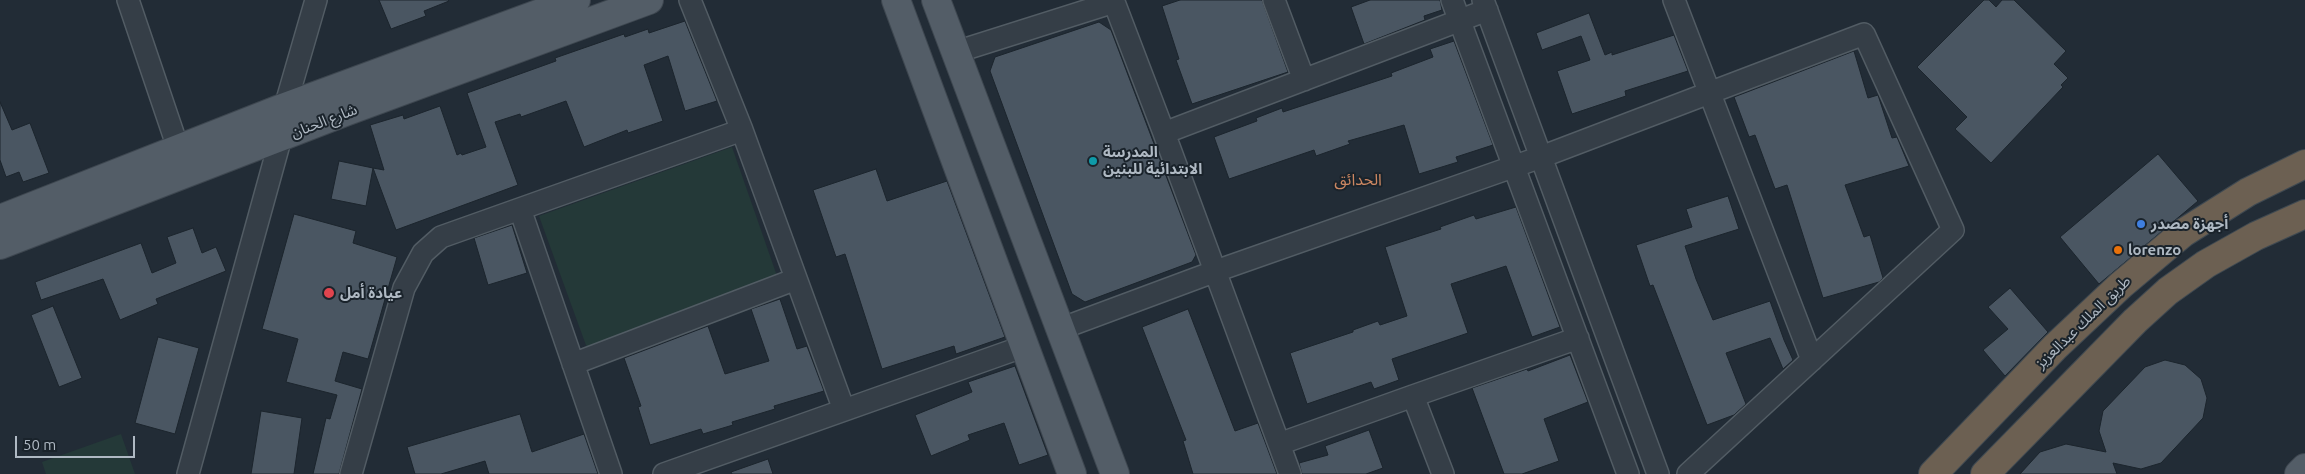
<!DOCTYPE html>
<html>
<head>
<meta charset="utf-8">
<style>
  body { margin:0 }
  #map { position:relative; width:2305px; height:474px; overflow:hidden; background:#222c36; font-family:Ubuntu,sans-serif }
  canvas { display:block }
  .scale { position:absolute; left:15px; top:436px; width:120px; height:22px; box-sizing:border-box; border:2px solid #afb9c3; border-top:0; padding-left:6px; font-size:15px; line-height:18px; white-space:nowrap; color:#afb9c3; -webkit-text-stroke:4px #1a232b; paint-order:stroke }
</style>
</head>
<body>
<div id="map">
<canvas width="2305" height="474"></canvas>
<div class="scale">50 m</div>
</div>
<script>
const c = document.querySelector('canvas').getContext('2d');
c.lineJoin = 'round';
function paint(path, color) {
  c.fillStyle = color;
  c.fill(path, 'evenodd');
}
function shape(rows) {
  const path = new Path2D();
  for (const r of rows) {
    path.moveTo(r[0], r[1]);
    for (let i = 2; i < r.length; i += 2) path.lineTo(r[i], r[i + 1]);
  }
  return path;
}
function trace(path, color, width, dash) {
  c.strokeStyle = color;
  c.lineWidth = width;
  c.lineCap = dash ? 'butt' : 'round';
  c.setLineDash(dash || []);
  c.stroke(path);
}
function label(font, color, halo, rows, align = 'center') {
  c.font = font + ' Ubuntu,"Noto Sans Arabic",sans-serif';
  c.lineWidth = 4;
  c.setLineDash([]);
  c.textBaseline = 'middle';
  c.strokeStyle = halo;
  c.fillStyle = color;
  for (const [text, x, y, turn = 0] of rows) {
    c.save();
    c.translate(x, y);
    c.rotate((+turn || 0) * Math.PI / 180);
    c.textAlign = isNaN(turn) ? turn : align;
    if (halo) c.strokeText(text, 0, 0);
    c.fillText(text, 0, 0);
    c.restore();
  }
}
paint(shape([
  [732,147,777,276,587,348,539,216],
  [121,434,135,474,46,474,42,462]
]), '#243938');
const building = shape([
  [379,0,448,0,449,1,424,11,426,16,391,29,379,0],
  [1180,0,1262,0,1288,72,1192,104,1176,60,1179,59,1162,6,1180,0],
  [1370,0,1440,0,1442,10,1424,16,1425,20,1364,44,1351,7,1370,0],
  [1984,0,1989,0,1996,7,2002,0,2014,0,2066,51,2054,64,2068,78,2061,85,2063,87,1991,163,1955,129,1967,117,1917,67,1984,0],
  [1589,13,1605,55,1612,52,1612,55,1674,35,1688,71,1625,91,1626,96,1572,114,1557,71,1590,60,1581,36,1542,50,1536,33,1589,13],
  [685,21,717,101,685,111,668,56,644,65,663,121,628,133,627,130,584,147,566,101,521,117,520,114,495,122,518,185,396,230,373,168,384,170,370,125,403,115,404,119,440,106,457,155,461,153,462,155,486,147,467,93,556,61,555,58,624,34,625,37,648,29,649,33,685,21],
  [1099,22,1111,30,1196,255,1192,262,1085,302,1072,294,990,71,995,57,1099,22],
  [1454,41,1493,145,1456,157,1458,162,1419,174,1404,125,1348,141,1350,144,1316,156,1314,150,1229,179,1214,137,1257,121,1256,118,1282,108,1283,112,1392,76,1391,73,1433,57,1430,49,1454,41],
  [1854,51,1868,98,1878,95,1892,138,1897,137,1909,166,1845,185,1864,237,1870,235,1883,278,1879,282,1823,298,1787,185,1775,189,1755,135,1749,137,1734,97,1854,51],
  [0,102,12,130,30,123,49,173,23,182,19,172,6,177,0,160,0,102],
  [2158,154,2198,201,2099,284,2060,237,2158,154],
  [339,161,373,168,366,206,331,199,339,161],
  [876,169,887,201,947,181,1005,337,956,354,954,346,882,369,845,254,836,257,813,190,876,169],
  [1728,196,1739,229,1685,246,1696,279,1713,320,1770,301,1784,340,1793,360,1783,369,1770,338,1726,353,1746,404,1734,415,1707,425,1653,285,1650,286,1636,245,1692,227,1686,209,1728,196],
  [1516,207,1560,327,1532,337,1506,266,1451,284,1468,333,1392,359,1399,380,1374,389,1371,382,1307,404,1290,353,1353,332,1353,330,1378,321,1380,325,1407,316,1385,247,1441,229,1440,227,1474,215,1476,219,1516,207],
  [294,214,356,231,353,243,397,257,368,359,343,352,335,381,362,389,339,474,313,474,326,418,330,419,337,395,286,382,298,339,262,329,294,214],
  [512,225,527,273,488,285,474,238,512,225],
  [193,228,202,253,216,247,226,271,156,299,158,304,120,320,103,279,41,300,35,282,141,243,152,273,176,263,167,237,193,228],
  [2010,288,2048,332,2005,376,1983,350,2008,329,1988,307,2010,288],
  [780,299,797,349,807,346,824,391,774,406,775,409,732,422,733,425,703,434,701,429,650,445,638,407,641,406,624,358,708,326,725,374,769,361,751,309,780,299],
  [53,306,82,378,59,387,31,315,53,306],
  [1188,309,1235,431,1258,423,1277,474,1193,474,1183,441,1186,440,1142,327,1188,309],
  [158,337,199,348,175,434,135,423,158,337],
  [1570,355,1588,402,1544,419,1559,461,1522,474,1504,474,1472,388,1527,369,1528,371,1570,355],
  [2165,360,2185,365,2201,379,2207,398,2203,418,2161,463,2141,469,2113,463,2117,474,2020,474,2040,452,2066,444,2106,452,2099,431,2103,411,2145,367,2165,360],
  [1015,366,1048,455,1019,465,1004,423,968,435,970,440,931,456,915,415,972,392,968,382,1015,366],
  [261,411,302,418,294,474,251,474,261,411],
  [520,414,532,452,584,434,598,474,489,474,485,461,441,474,415,474,407,447,520,414],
  [1369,430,1383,468,1366,474,1302,474,1299,463,1328,455,1325,446,1369,430],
  [768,459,773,474,732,474,731,472,768,459]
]);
paint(building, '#4a5662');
trace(building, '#1c252d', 1);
const minor = shape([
  [128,0,178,148],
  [690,0,742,130,844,410],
  [1274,0,1304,80],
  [1452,0,1628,474],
  [1483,0,1658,474],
  [1674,0,1812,360],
  [956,52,1114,2,1164,133,1487,10],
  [285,107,316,0],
  [1164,133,1279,444],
  [520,209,611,474],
  [1060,329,1216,271,1541,157,1864,34,1953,230,1688,474],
  [573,364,796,279],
  [188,474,281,137],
  [351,474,404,288,423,253,441,237,742,130],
  [664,474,1025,346],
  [1290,474,1279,444,1413,396],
  [1443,474,1413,396,1578,338]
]);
const major = shape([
  [896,0,1072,474],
  [936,0,1115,474],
  [0,219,285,107,576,0],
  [0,245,345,112,649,0],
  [2299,474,2305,468]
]);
const highway = shape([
  [1933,474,2055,347,2121,285,2183,233,2248,192,2305,164],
  [1985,474,2135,321,2168,291,2206,264,2256,236,2305,214]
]);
trace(minor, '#525c64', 24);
trace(major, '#3e4750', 30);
trace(highway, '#3f4951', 30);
trace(minor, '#353e47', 21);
trace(major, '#535d67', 28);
trace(highway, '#6c6052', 28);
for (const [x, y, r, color] of [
  [1093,161,5,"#0f9aa8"],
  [2141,224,5,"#3f7fe0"],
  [2118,250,5,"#e8710a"],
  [329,293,6,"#e0444e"]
]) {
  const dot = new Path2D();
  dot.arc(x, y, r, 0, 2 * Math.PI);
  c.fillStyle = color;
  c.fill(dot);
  trace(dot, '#1a232b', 2);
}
label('15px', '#afb9c3', '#1a232b', [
  ["شارع الحنان",324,121,-21],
  ["طريق الملك عبدالعزيز",2083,322,-44]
]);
label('bold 15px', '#afb9c3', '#1a232b', [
  ["المدرسة",1103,152],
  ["الابتدائية للبنين",1103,169],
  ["أجهزة مصدر",2151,224],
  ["lorenzo",2128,250],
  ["عيادة أمل",340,293]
], 'left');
label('16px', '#cc8762', '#1a232b', [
  ["الحدائق",1358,180]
]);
</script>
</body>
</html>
